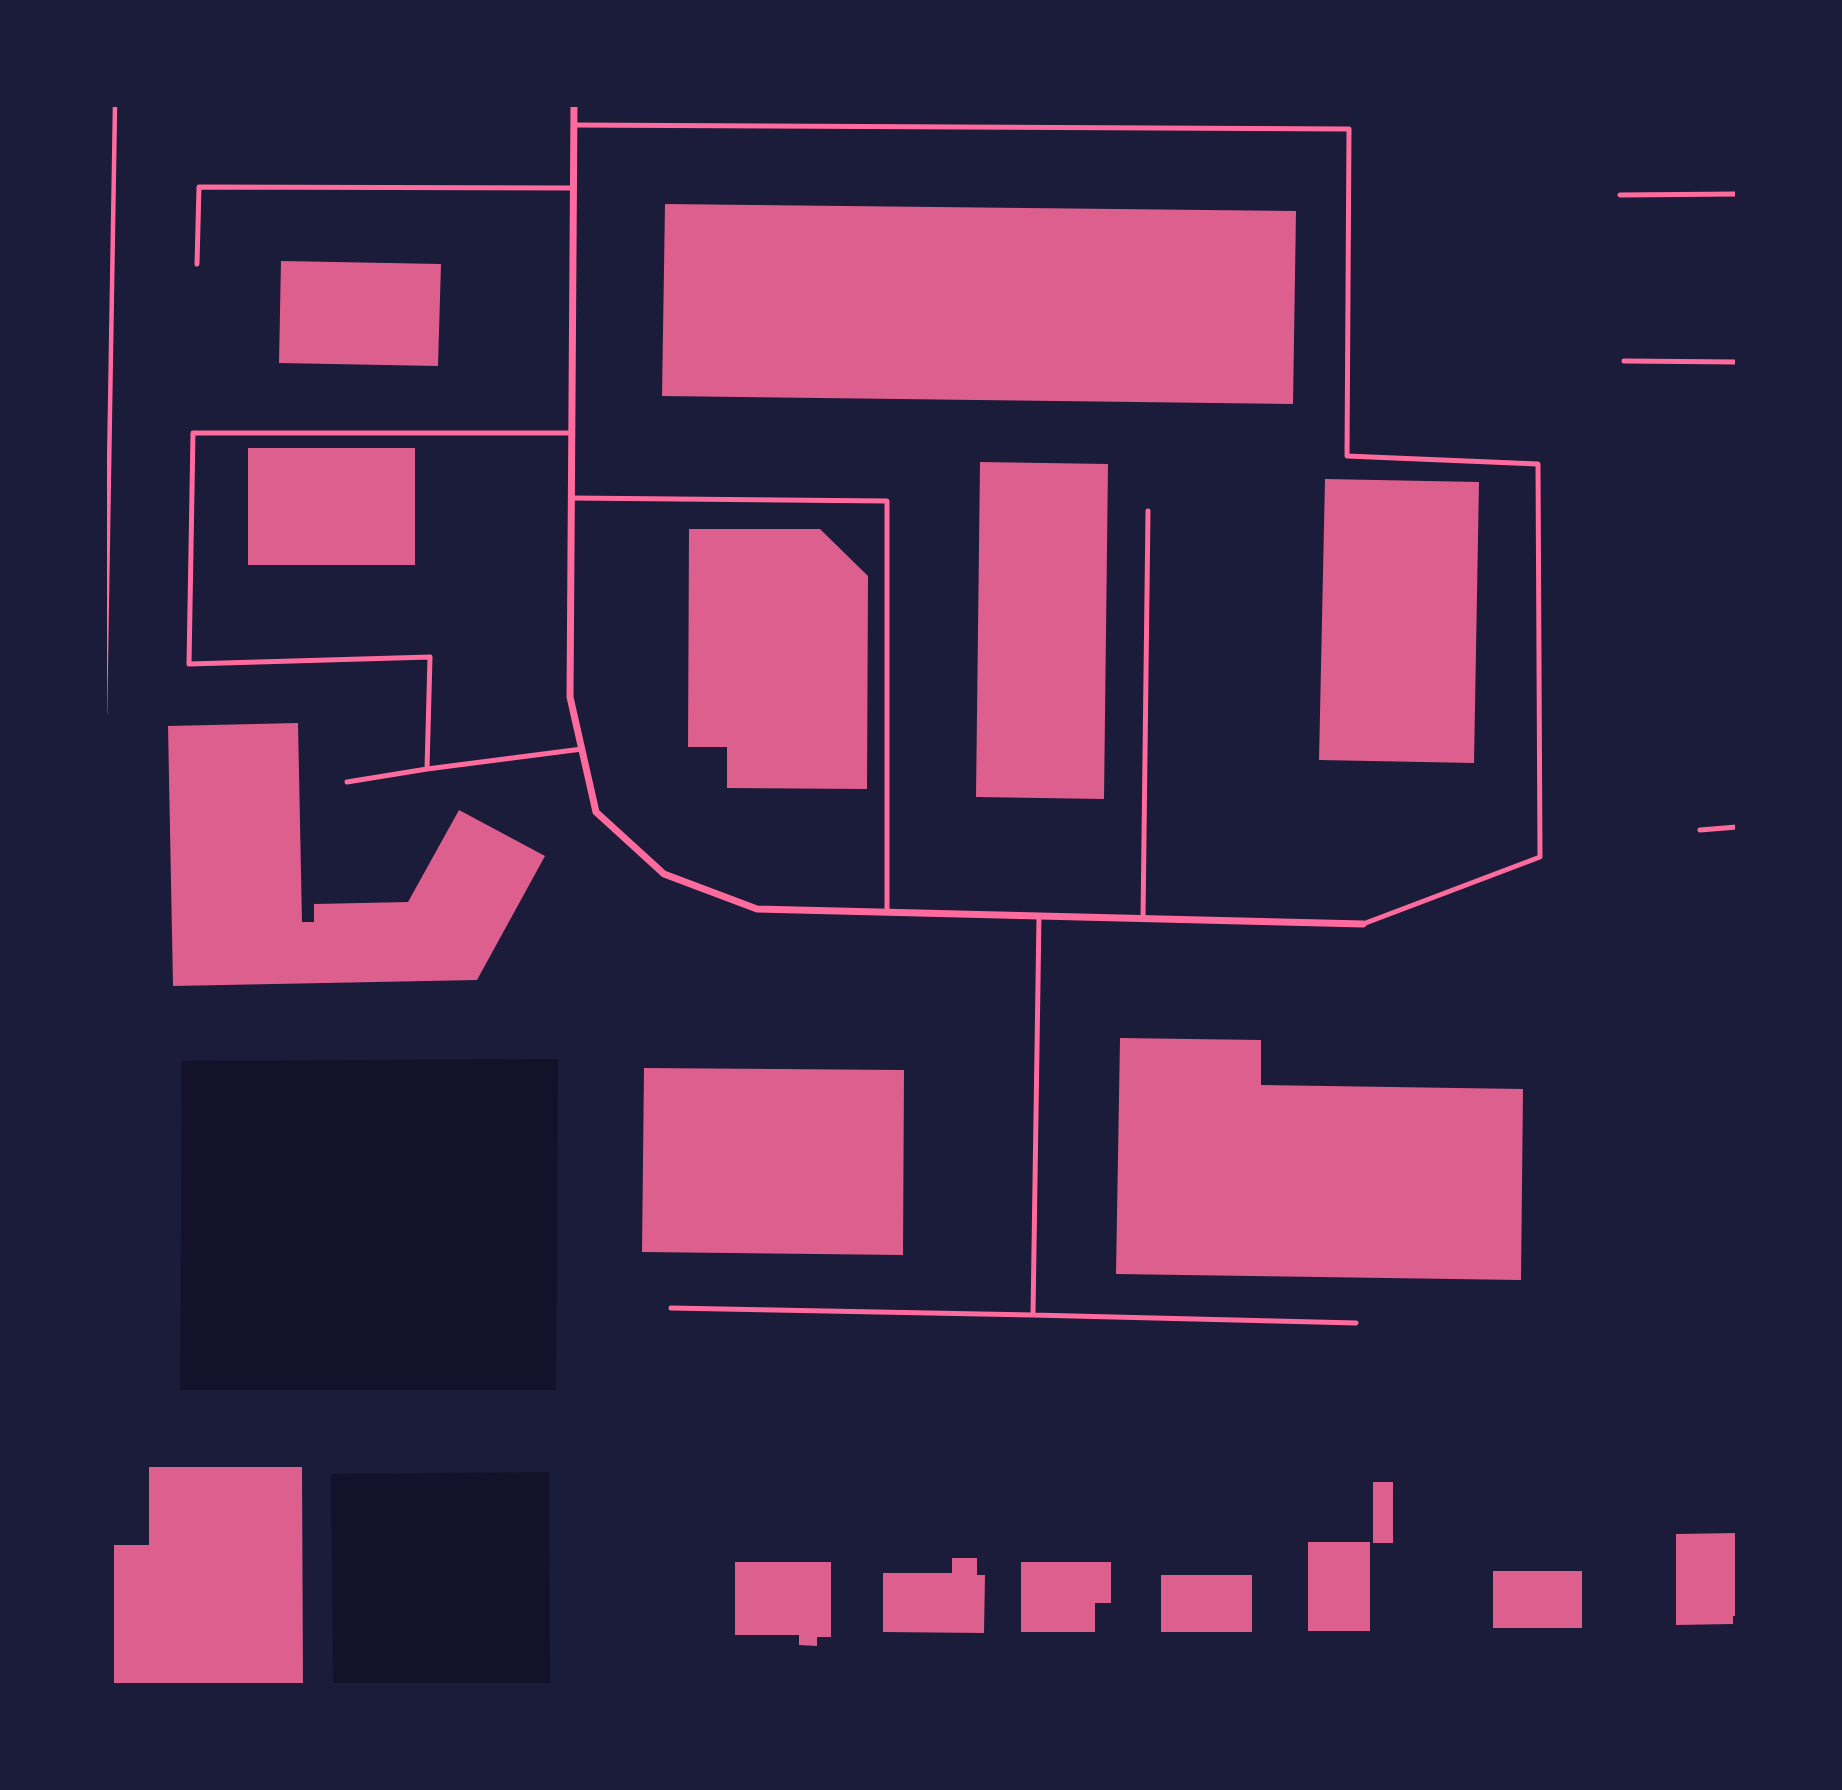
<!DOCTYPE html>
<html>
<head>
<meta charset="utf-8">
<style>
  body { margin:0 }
  #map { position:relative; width:1842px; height:1790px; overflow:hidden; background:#1b1b3a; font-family:Cabin,sans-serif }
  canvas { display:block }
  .frame { position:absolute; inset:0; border:107px solid #1b1b3a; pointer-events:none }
</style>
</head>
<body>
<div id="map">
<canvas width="1842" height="1790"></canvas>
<div class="frame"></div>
</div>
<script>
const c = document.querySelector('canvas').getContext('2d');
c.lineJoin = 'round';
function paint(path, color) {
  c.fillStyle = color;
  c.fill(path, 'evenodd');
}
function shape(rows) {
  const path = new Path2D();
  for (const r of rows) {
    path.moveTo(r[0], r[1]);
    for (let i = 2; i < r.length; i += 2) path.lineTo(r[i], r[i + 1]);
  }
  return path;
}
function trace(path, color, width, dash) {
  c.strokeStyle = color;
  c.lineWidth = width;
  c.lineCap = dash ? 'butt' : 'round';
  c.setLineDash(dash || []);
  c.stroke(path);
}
paint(shape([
  [558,1059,556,1390,180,1390,182,1061],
  [549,1472,550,1685,333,1685,331,1474]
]), '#12122b');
paint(shape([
  [665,204,1296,211,1293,404,662,396],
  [281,261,441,264,438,366,279,363],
  [248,448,415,448,415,565,248,565],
  [980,462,1108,464,1104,799,976,797],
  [1325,479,1479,482,1474,763,1319,760],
  [689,529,820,529,868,576,867,789,727,788,727,747,688,747],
  [298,723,302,922,314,922,314,904,408,902,459,810,545,856,477,980,173,986,168,726],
  [1120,1038,1261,1040,1261,1085,1523,1089,1521,1280,1116,1274],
  [644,1068,904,1070,903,1255,642,1252],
  [149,1467,302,1467,303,1685,114,1685,114,1545,149,1545],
  [1373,1482,1393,1482,1393,1543,1373,1543],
  [1737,1533,1737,1616,1733,1616,1733,1624,1676,1625,1676,1534],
  [1308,1542,1370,1542,1370,1631,1308,1631],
  [952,1558,977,1558,977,1575,985,1575,984,1633,883,1632,883,1573,952,1573],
  [735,1562,831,1562,831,1637,817,1637,817,1646,799,1645,799,1635,735,1635],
  [1021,1562,1111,1562,1111,1603,1095,1603,1095,1632,1021,1632],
  [1493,1571,1582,1571,1582,1628,1493,1628],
  [1161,1575,1252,1575,1252,1632,1161,1632]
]), '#dd5f8e');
trace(shape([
  [105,714,115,105]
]), '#ff6b9d', 4.5);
trace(shape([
  [574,125,1349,129,1347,456,1538,464,1540,857,1363,924],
  [1620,195,1737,194],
  [197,264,199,187,574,188],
  [1624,361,1737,362],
  [572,433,193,433,189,664,430,657,427,769,582,749],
  [571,498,887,501,887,912],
  [347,782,427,769],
  [1700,830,1737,827],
  [1039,916,1033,1315,1356,1323],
  [1143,919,1148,511],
  [671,1308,1033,1315]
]), '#ff6b9d', 5);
trace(shape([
  [574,105,570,697,596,812,664,874,757,909,1363,924]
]), '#ff6b9d', 7);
</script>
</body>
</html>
